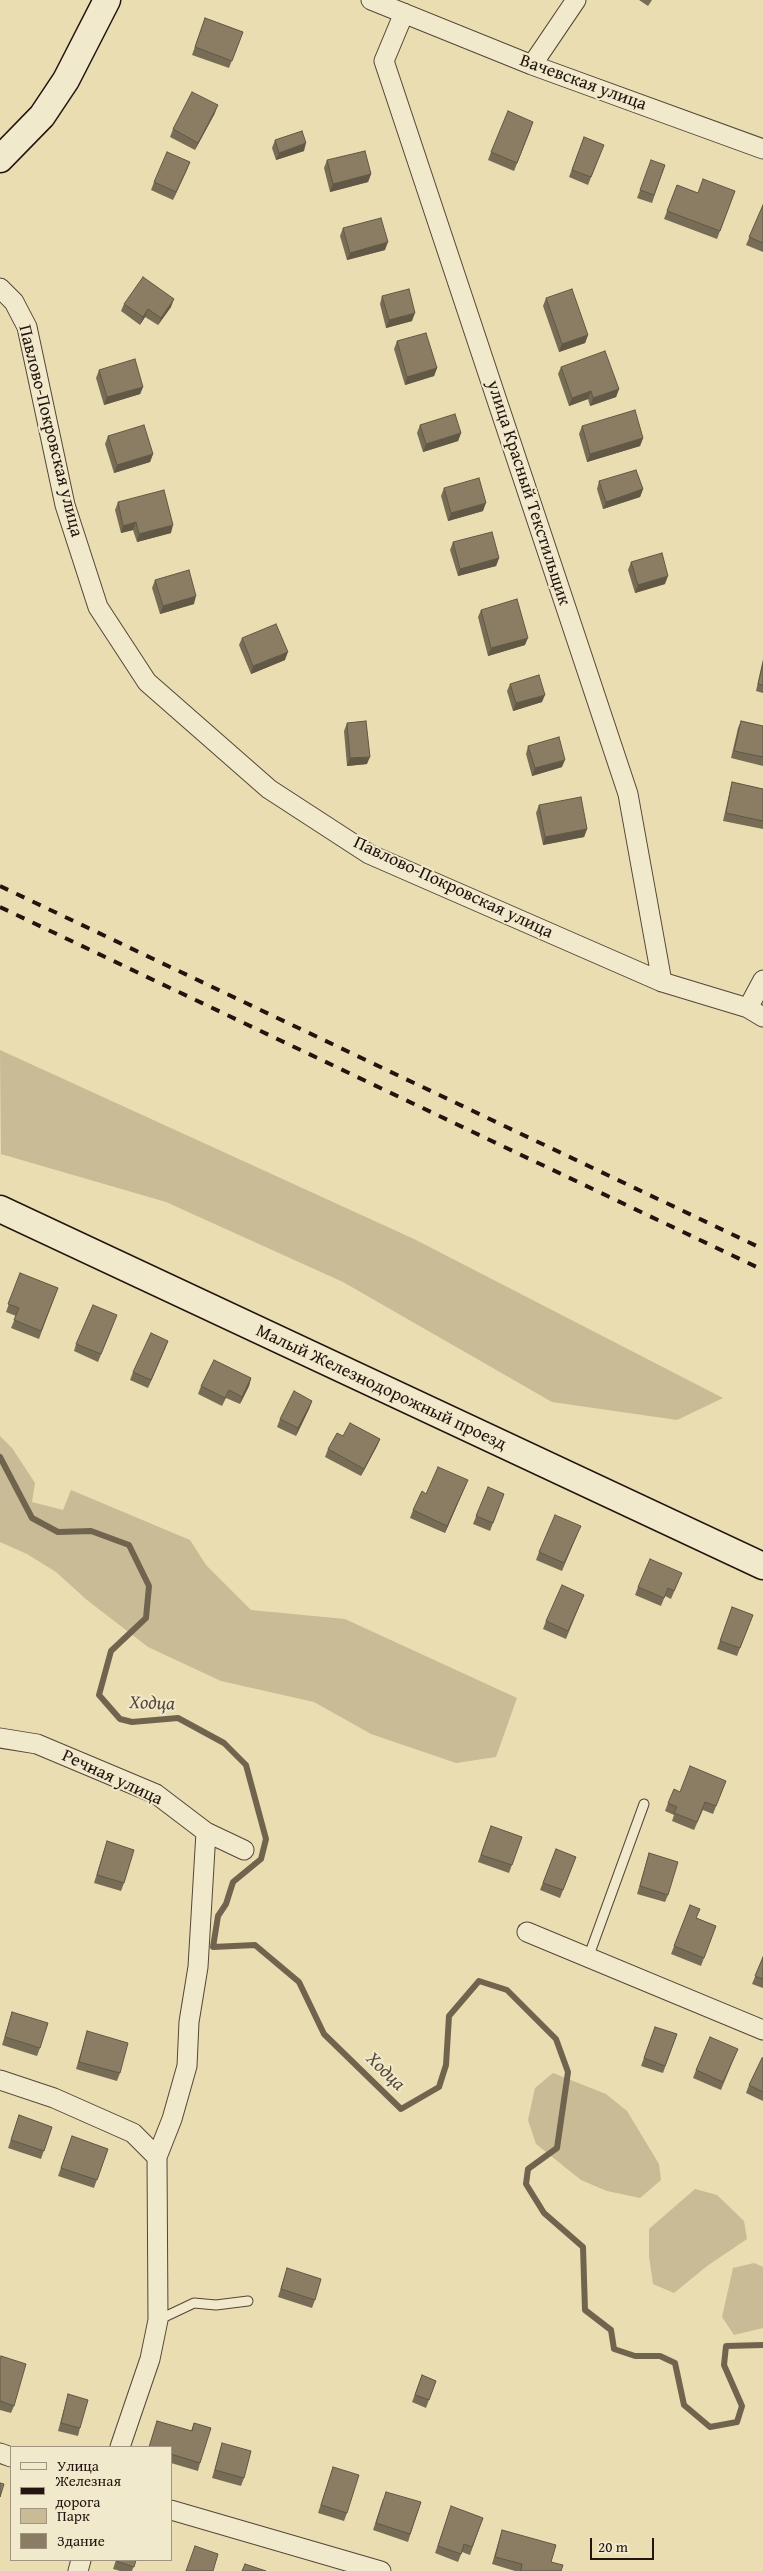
<!DOCTYPE html>
<html>
<head>
<meta charset="utf-8">
<style>
  body { margin:0 }
  #map { position:relative; width:763px; height:2571px; overflow:hidden; background:#eaddb1; font-family:"Gentium Book Plus",serif }
  canvas { display:block }
  .legend { position:absolute; left:10px; top:2446px; width:162px; height:115px; box-sizing:border-box; background:#f1e9cc; border:1px solid #9e9480; margin:0; padding:6px 9px; list-style:none; font-size:15px; color:#22140e }
  .legend li { display:flex; align-items:center; gap:10px; height:25px }
  .legend b { width:25px; border:1px solid #9e9480 }
  .scale { position:absolute; left:590px; top:2538px; width:64px; height:22px; box-sizing:border-box; border:2px solid #22140e; border-top:0; padding-left:6px; font-size:15px; line-height:18px; white-space:nowrap; color:#22140e; -webkit-text-stroke:4px #f1e9cc; paint-order:stroke }
</style>
</head>
<body>
<div id="map">
<canvas width="763" height="2571"></canvas>
<ul class="legend">
<li><b style="height:6px;background:#f1e9cc"></b>Улица</li>
<li><b style="height:6px;background:#22140e"></b>Железная дорога</li>
<li><b style="height:14px;background:#c8bb95"></b>Парк</li>
<li><b style="height:14px;background:#8a7d63"></b>Здание</li>
</ul>
<div class="scale">20 m</div>
</div>
<script>
const c = document.querySelector('canvas').getContext('2d');
c.lineJoin = 'round';
function paint(path, color) {
  c.fillStyle = color;
  c.fill(path, 'evenodd');
}
function shape(rows) {
  const path = new Path2D();
  for (const r of rows) {
    path.moveTo(r[0], r[1]);
    for (let i = 2; i < r.length; i += 2) path.lineTo(r[i], r[i + 1]);
  }
  return path;
}
function trace(path, color, width, dash) {
  c.strokeStyle = color;
  c.lineWidth = width;
  c.lineCap = dash ? 'butt' : 'round';
  c.setLineDash(dash || []);
  c.stroke(path);
}
function label(font, color, halo, rows, align = 'center') {
  c.font = font + ' "Gentium Book Plus",serif';
  c.lineWidth = 4;
  c.setLineDash([]);
  c.textBaseline = 'middle';
  c.strokeStyle = halo;
  c.fillStyle = color;
  for (const [text, x, y, turn = 0] of rows) {
    c.save();
    c.translate(x, y);
    c.rotate((+turn || 0) * Math.PI / 180);
    c.textAlign = isNaN(turn) ? turn : align;
    if (halo) c.strokeText(text, 0, 0);
    c.fillText(text, 0, 0);
    c.restore();
  }
}
paint(shape([
  [0,1050,414,1239,723,1398,677,1420,552,1402,343,1282,166,1202,1,1154],
  [0,1436,12,1448,35,1483,32,1502,63,1510,71,1490,190,1540,206,1565,251,1610,345,1619,517,1698,496,1757,456,1763,371,1734,314,1702,221,1681,148,1647,87,1600,56,1572,27,1554,0,1542],
  [553,2073,606,2094,627,2111,659,2164,661,2180,640,2198,607,2191,581,2180,536,2144,528,2120,535,2088],
  [695,2189,717,2195,744,2221,747,2239,707,2266,674,2293,653,2284,649,2256,649,2229],
  [754,2263,763,2267,763,2328,734,2335,722,2317,733,2268]
]), '#c8bb95');
trace(shape([
  [0,1457,32,1518,58,1532,91,1531,129,1545,149,1586,146,1618,111,1651,99,1695,120,1719,132,1722,178,1718,224,1743,246,1765,266,1839,261,1859,233,1882,226,1904,218,1916,213,1947,255,1945,299,1982,324,2034,401,2109,439,2087,446,2065,449,2016,479,1981,507,1990,556,2039,568,2072,557,2148,528,2169,526,2184,544,2213,583,2247,585,2310,611,2330,614,2349,635,2356,660,2356,675,2363,684,2405,710,2427,737,2422,742,2406,724,2365,726,2346,763,2345]
]), '#71644f', 6);
const lane = shape([
  [588,1958,644,1804],
  [158,2320,194,2303,216,2305,248,2301]
]);
const street = shape([
  [371,0,532,65,763,149],
  [404,13,384,61,628,794,662,982],
  [532,65,576,0],
  [0,288,14,302,27,327,65,505,98,607,147,682,269,789,369,854,662,982,748,1008,763,1017],
  [748,1008,763,980],
  [0,1738,37,1744,156,1794,206,1832,244,1850],
  [527,1932,763,2030],
  [0,2080,54,2098,133,2133,157,2157],
  [120,2447,150,2359,158,2320,157,2157,172,2119,187,2066,189,2022,198,1967,206,1832],
  [0,2453,11,2457],
  [171,2510,381,2571],
  [78,2571,81,2560]
]);
const secondary = shape([
  [0,159,42,116,66,80,107,0],
  [0,1209,763,1566]
]);
trace(lane, '#544637', 11);
trace(street, '#544637', 21);
trace(secondary, '#22140e', 29);
trace(lane, '#f1e9cc', 9);
trace(street, '#f1e9cc', 19);
trace(secondary, '#f1e9cc', 26);
trace(shape([
  [0,886,763,1249],
  [0,907,763,1270]
]), '#22140e', 4, [9, 9]);
paint(shape([
  [639,0,652,0,648,6],
  [205,18,243,32,229,68,192,55],
  [215,113,195,150,170,137,173,129],
  [531,129,514,171,488,160,491,152],
  [584,137,604,145,588,185,569,177],
  [275,140,304,151,276,160,272,148],
  [327,160,371,174,368,182,330,192,324,168],
  [190,162,173,200,151,190,154,182],
  [665,165,652,203,637,198,640,190],
  [677,185,698,193,735,191,717,239,664,219],
  [763,205,763,252,746,245],
  [343,228,385,250,347,260,340,236],
  [382,296,412,321,386,328,380,304],
  [546,298,588,335,585,343,559,352,543,306],
  [124,304,171,307,158,325,145,317,140,325,121,311],
  [397,341,437,368,434,376,405,385,394,349],
  [561,367,619,389,616,397,590,406,588,399,569,406,558,374],
  [99,370,143,387,140,394,104,405,96,378],
  [420,425,461,433,458,441,423,452,417,433],
  [582,426,643,438,640,446,587,462,579,434],
  [108,436,153,454,150,462,114,473,105,444],
  [599,481,643,489,640,497,603,509,597,489],
  [444,488,483,511,448,521,441,496],
  [118,502,171,533,137,542,133,530,121,533,115,510],
  [453,542,499,558,496,566,458,576,450,550],
  [631,562,665,584,635,593,628,570],
  [155,580,194,604,160,614,152,588],
  [481,610,525,645,488,656,478,617],
  [242,638,285,660,251,674,239,645],
  [763,659,763,693,756,691],
  [510,684,542,702,513,711,507,691],
  [741,721,763,726,763,766,731,758,738,728],
  [347,723,367,764,347,766,344,731],
  [528,746,562,767,532,776,526,754],
  [732,782,763,789,763,829,723,821,730,790],
  [539,805,587,829,584,837,543,845,536,813],
  [20,1273,58,1288,39,1339,11,1328,16,1316,6,1312],
  [114,1323,98,1362,74,1351,76,1344],
  [168,1341,148,1388,130,1380,133,1372],
  [251,1378,249,1386,240,1404,226,1398,222,1406,198,1394,201,1386],
  [312,1401,309,1409,296,1436,277,1427,280,1419],
  [343,1436,380,1439,377,1446,361,1476,325,1457,328,1449],
  [468,1480,445,1533,410,1518,413,1510,426,1494],
  [488,1487,504,1494,490,1531,473,1524],
  [578,1533,562,1571,536,1560,539,1552],
  [679,1580,671,1599,665,1596,661,1606,635,1595,638,1587],
  [584,1595,566,1639,543,1629,546,1621],
  [732,1607,753,1615,737,1656,717,1649],
  [726,1781,713,1814,703,1810,694,1830,672,1821,674,1815,665,1811,668,1803,680,1792],
  [491,1826,522,1837,509,1873,478,1862],
  [107,1841,124,1883,121,1891,94,1883],
  [556,1849,576,1857,560,1898,540,1890],
  [649,1853,668,1895,665,1902,637,1894],
  [690,1905,697,1918,716,1926,701,1966,671,1954],
  [763,1957,763,1988,752,1984],
  [12,2012,40,2048,37,2056,2,2045],
  [655,2027,677,2034,663,2073,641,2066],
  [87,2031,120,2073,117,2081,76,2069],
  [735,2056,721,2090,693,2078,696,2070],
  [763,2058,763,2101,746,2093,749,2085],
  [19,2115,52,2127,41,2159,8,2148],
  [72,2136,108,2149,94,2188,58,2176],
  [287,2268,315,2300,312,2308,278,2297],
  [0,2359,14,2406,11,2413,0,2410],
  [422,2375,436,2381,426,2408,412,2402],
  [68,2394,80,2428,78,2436,58,2431],
  [157,2421,191,2431,194,2423,200,2463,198,2471,171,2463,171,2447,149,2447],
  [222,2443,244,2478,241,2486,212,2478],
  [333,2467,347,2513,344,2521,318,2513],
  [383,2499,421,2502,408,2542,373,2530],
  [451,2507,483,2518,470,2555,462,2552,458,2562,435,2553],
  [502,2530,551,2562,561,2571,515,2571,492,2564],
  [116,2560,136,2560,132,2571,120,2571,113,2569]
]), '#776c55');
paint(shape([
  [218,105,215,113,195,150,198,143],
  [306,143,304,151,276,160,279,153],
  [190,162,187,170,173,200,176,192],
  [371,174,368,182,330,192,333,184],
  [388,242,385,250,347,260,350,253],
  [174,299,171,307,158,325,161,318],
  [148,309,145,317,140,325,143,317],
  [415,313,412,321,386,328,389,320],
  [588,335,585,343,559,352,562,344],
  [437,368,434,376,405,385,407,377],
  [143,387,140,394,104,405,107,397],
  [619,389,616,397,590,406,593,398],
  [591,391,588,399,569,406,572,398],
  [461,433,458,441,423,452,426,444],
  [643,438,640,446,587,462,590,454],
  [153,454,150,462,114,473,117,465],
  [643,489,640,497,603,509,606,502],
  [486,503,483,511,448,521,451,513],
  [136,522,133,530,121,533,123,526],
  [173,525,171,533,137,542,139,534],
  [499,558,496,566,458,576,460,569],
  [668,576,665,584,635,593,638,585],
  [196,596,194,604,160,614,163,606],
  [528,638,525,645,488,656,491,648],
  [288,652,285,660,251,674,253,666],
  [545,695,542,702,513,711,516,703],
  [370,757,367,764,347,766,350,758],
  [565,760,562,767,532,776,535,768],
  [587,829,584,837,543,845,545,837],
  [168,1341,165,1349,148,1388,151,1380],
  [251,1378,249,1386,240,1404,242,1397],
  [312,1401,309,1409,296,1436,298,1428],
  [380,1439,377,1446,361,1476,364,1469],
  [468,1480,465,1487,445,1533,447,1526]
]), '#615845');
const building = shape([
  [205,18,243,32,232,61,195,47,205,18],
  [192,92,218,105,198,143,173,129,192,92],
  [508,111,533,122,517,163,491,152,508,111],
  [302,131,306,143,279,153,275,140,302,131],
  [584,137,604,145,591,177,572,170,584,137],
  [365,151,371,174,333,184,327,160,365,151],
  [167,152,190,162,176,192,154,182,167,152],
  [651,160,665,165,654,195,640,190,651,160],
  [703,179,735,191,720,231,667,211,677,185,698,193,703,179],
  [763,205,763,243,749,237,763,205],
  [381,218,388,242,350,253,343,228,381,218],
  [143,277,174,299,161,318,148,309,143,317,124,304,143,277],
  [409,289,415,313,389,320,382,296,409,289],
  [572,289,588,335,562,344,546,298,572,289],
  [426,333,437,368,407,377,397,341,426,333],
  [605,351,619,389,593,398,591,391,572,398,561,367,605,351],
  [135,359,143,387,107,397,99,370,135,359],
  [635,410,643,438,590,454,582,426,635,410],
  [455,414,461,433,426,444,420,425,455,414],
  [144,425,153,454,117,465,108,436,144,425],
  [636,470,643,489,606,502,599,481,636,470],
  [479,478,486,503,451,513,444,488,479,478],
  [164,490,173,525,139,534,136,522,123,526,118,502,164,490],
  [492,532,499,558,460,569,453,542,492,532],
  [662,553,668,576,638,585,631,562,662,553],
  [189,570,196,596,163,606,155,580,189,570],
  [517,599,528,638,491,648,481,610,517,599],
  [276,624,288,652,253,666,242,638,276,624],
  [763,663,763,685,758,684,763,663],
  [539,675,545,695,516,703,510,684,539,675],
  [366,721,370,757,350,758,347,723,366,721],
  [741,721,763,726,763,757,734,751,741,721],
  [559,737,565,760,535,768,528,746,559,737],
  [732,782,763,789,763,821,726,813,732,782],
  [581,797,587,829,545,837,539,805,581,797],
  [20,1273,58,1288,41,1331,14,1320,19,1308,8,1304,20,1273],
  [93,1305,117,1315,101,1354,76,1344,93,1305],
  [151,1333,168,1341,151,1380,133,1372,151,1333],
  [214,1360,251,1378,242,1397,229,1390,225,1398,201,1386,214,1360],
  [294,1391,312,1401,298,1428,280,1419,294,1391],
  [350,1423,380,1439,364,1469,328,1449,337,1433,343,1436,350,1423],
  [438,1467,468,1480,447,1526,413,1510,422,1491,426,1494,438,1467],
  [488,1487,504,1494,493,1523,476,1516,488,1487],
  [555,1515,581,1526,564,1563,539,1552,555,1515],
  [650,1559,682,1573,674,1591,668,1588,664,1598,638,1587,650,1559],
  [562,1585,584,1595,568,1631,546,1621,562,1585],
  [732,1607,753,1615,740,1648,720,1641,732,1607],
  [690,1766,726,1781,716,1806,705,1802,697,1822,674,1813,677,1807,668,1803,674,1789,680,1792,690,1766],
  [491,1826,522,1837,512,1865,481,1855,491,1826],
  [107,1841,134,1850,124,1883,97,1875,107,1841],
  [556,1849,576,1857,563,1890,543,1883,556,1849],
  [649,1853,678,1862,668,1895,640,1886,649,1853],
  [690,1905,700,1909,696,1918,716,1926,704,1958,674,1946,690,1905],
  [763,1957,763,1979,755,1976,763,1957],
  [12,2012,48,2023,40,2048,5,2037,12,2012],
  [655,2027,677,2034,665,2066,644,2058,655,2027],
  [87,2031,128,2043,120,2073,79,2062,87,2031],
  [710,2037,738,2049,723,2082,696,2070,710,2037],
  [762,2058,763,2058,763,2092,749,2085,762,2058],
  [19,2115,52,2127,44,2151,11,2140,19,2115],
  [72,2136,108,2149,97,2180,61,2168,72,2136],
  [287,2268,321,2279,315,2300,281,2289,287,2268],
  [1,2356,26,2364,14,2406,0,2401,0,2360,1,2356],
  [422,2375,436,2381,429,2400,415,2395,422,2375],
  [68,2394,88,2400,80,2428,61,2423,68,2394],
  [157,2421,192,2431,194,2423,211,2428,200,2463,171,2454,171,2447,149,2447,157,2421],
  [222,2443,251,2451,244,2478,215,2470,222,2443],
  [333,2467,359,2475,347,2513,321,2505,333,2467],
  [0,2483,4,2484,0,2497,0,2483],
  [386,2492,421,2502,410,2534,376,2523,386,2492],
  [451,2506,483,2518,472,2547,464,2544,461,2554,438,2546,451,2506],
  [502,2530,556,2545,551,2562,563,2565,561,2571,521,2571,522,2564,495,2557,502,2530],
  [195,2546,218,2554,213,2571,186,2571,195,2546],
  [117,2560,136,2560,134,2567,116,2561,117,2560],
  [245,2564,266,2571,242,2571,245,2564]
]);
paint(building, '#8a7d63');
trace(building, '#615845', 1);
label('18px', '#22140e', '#f1e9cc', [
  ["Вачевская улица",583,83,20],
  ["Павлово-Покровская улица",50,431,76],
  ["улица Красный Текстильщик",528,493,72],
  ["Павлово-Покровская улица",453,888,25],
  ["Малый Железнодорожный проезд",381,1388,25],
  ["Речная улица",112,1778,25]
]);
label('italic 19px', '#574939', '#f1e9cc', [
  ["Ходца",152,1704,2],
  ["Ходца",385,2072,44]
]);
</script>
</body>
</html>
